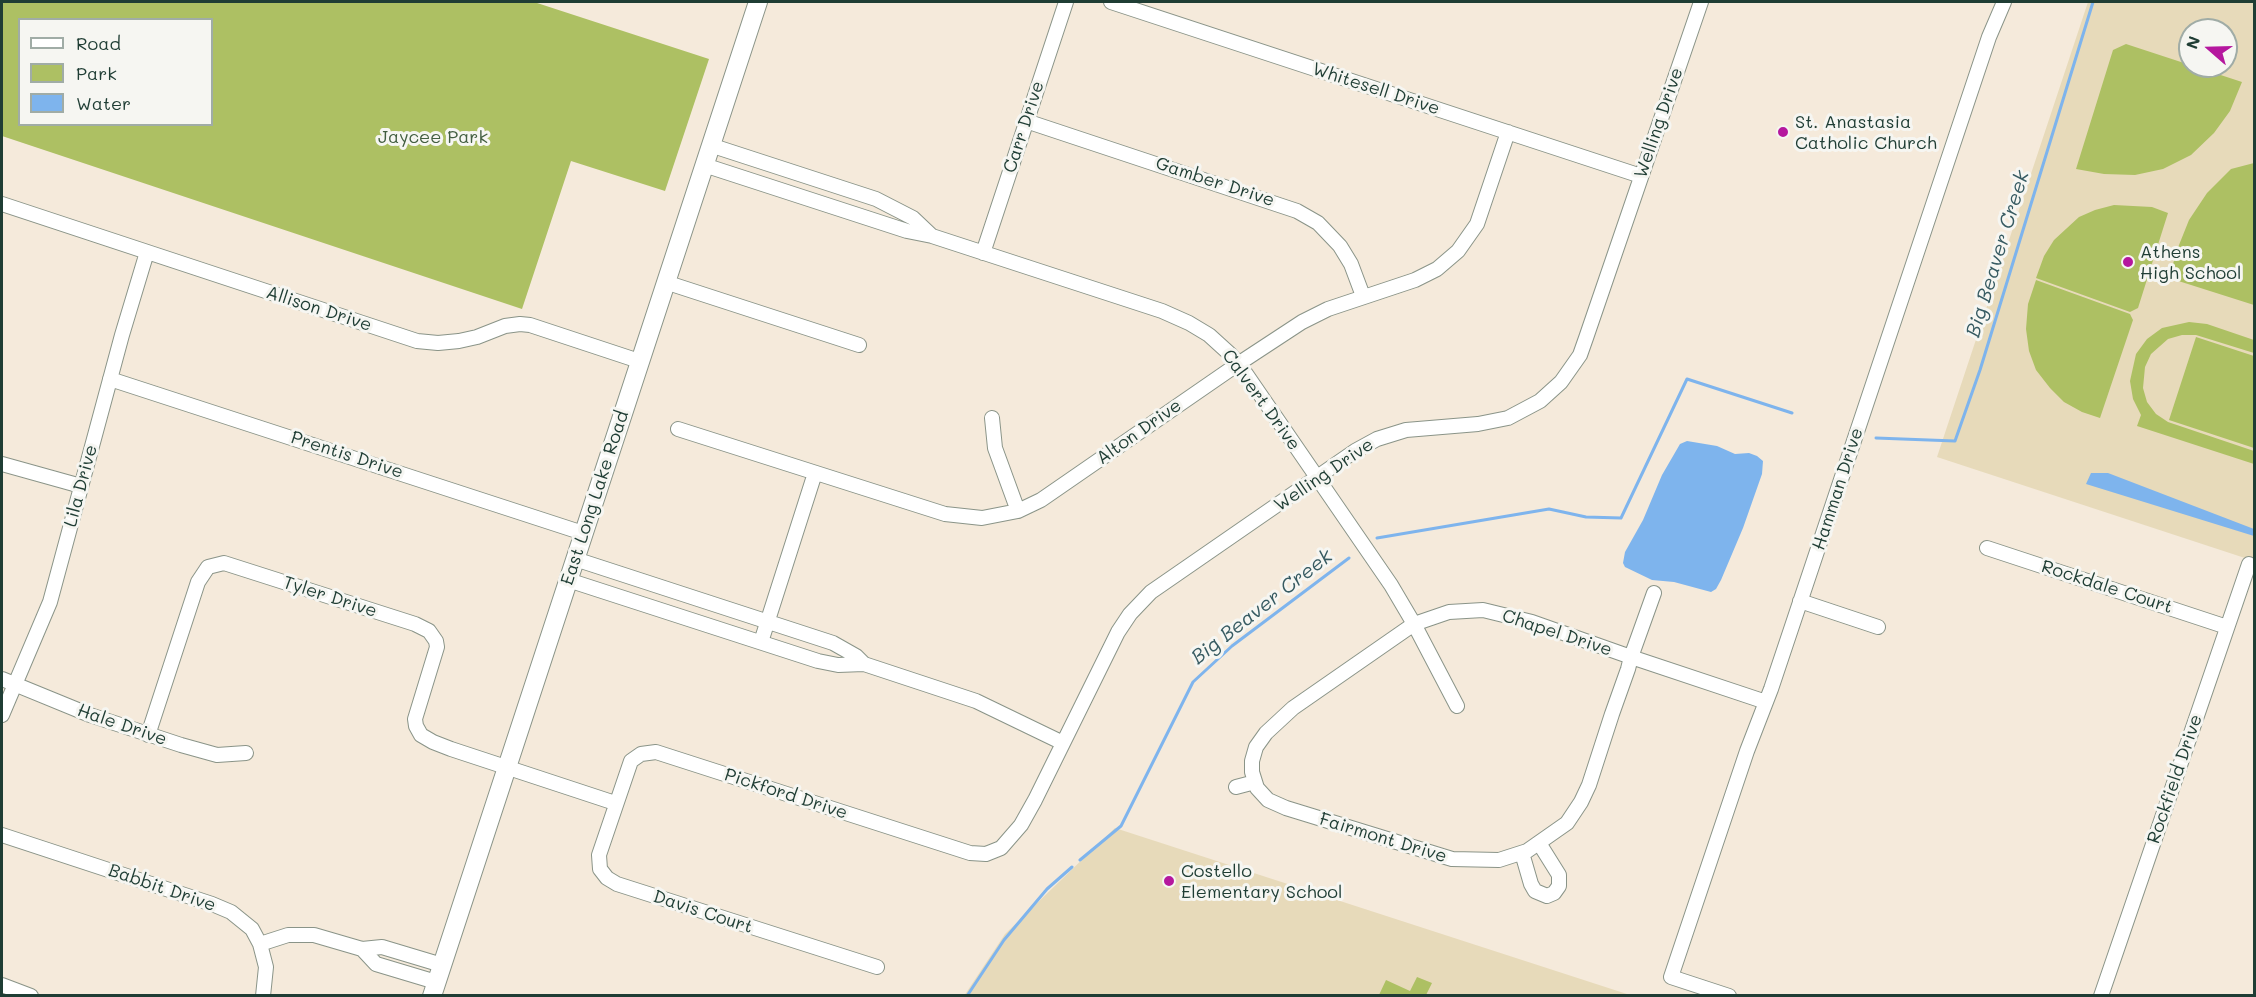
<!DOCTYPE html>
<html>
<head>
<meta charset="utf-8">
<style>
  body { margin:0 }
  #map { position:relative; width:2256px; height:997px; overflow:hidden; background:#f5eadb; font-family:Mali,sans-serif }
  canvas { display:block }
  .frame { position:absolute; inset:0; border:3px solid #1f3d34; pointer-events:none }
  .legend { position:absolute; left:18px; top:18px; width:195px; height:108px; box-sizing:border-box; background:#f6f6f2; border:2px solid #a0aca6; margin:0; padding:8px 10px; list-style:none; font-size:18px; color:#1f3d34 }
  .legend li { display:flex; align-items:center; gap:12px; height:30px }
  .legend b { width:30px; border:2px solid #a0aca6 }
  .north { position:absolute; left:2178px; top:18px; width:60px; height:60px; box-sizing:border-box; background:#f6f6f2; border:2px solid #a0aca6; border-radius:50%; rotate:290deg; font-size:16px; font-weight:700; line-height:24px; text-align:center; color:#1f3d34 }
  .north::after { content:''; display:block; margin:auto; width:21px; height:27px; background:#b5179e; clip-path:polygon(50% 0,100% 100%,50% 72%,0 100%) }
</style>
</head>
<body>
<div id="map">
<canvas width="2256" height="997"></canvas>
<div class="frame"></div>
<ul class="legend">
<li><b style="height:8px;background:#fff"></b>Road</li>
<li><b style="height:16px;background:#adc063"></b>Park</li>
<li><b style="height:16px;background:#7eb4ed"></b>Water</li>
</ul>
<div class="north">N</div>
</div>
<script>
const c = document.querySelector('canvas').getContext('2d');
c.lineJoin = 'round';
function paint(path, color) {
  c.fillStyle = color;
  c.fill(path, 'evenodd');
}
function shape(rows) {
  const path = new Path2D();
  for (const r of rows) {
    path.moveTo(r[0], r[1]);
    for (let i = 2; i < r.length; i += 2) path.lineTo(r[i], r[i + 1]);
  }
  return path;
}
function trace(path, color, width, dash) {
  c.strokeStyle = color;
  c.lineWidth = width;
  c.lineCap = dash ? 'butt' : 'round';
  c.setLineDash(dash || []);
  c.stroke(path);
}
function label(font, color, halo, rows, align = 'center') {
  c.font = font + ' Mali,sans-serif';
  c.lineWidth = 6;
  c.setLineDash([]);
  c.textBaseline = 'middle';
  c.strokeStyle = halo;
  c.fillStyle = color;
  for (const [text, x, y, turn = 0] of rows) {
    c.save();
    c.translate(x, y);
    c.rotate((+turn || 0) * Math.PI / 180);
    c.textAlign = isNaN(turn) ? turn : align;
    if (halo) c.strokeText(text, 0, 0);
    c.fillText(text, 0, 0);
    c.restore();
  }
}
paint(shape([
  [2088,2,2254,2,2254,561,1937,457],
  [2190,30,2226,30,2226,66,2190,66],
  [1115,828,1630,995,964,996,1005,934]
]), '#e7daba');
paint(shape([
  [2,2,534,2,709,59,665,191,571,161,522,309,2,136],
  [20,20,212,20,212,124,20,124],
  [2126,44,2242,82,2230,111,2214,133,2191,155,2163,169,2135,175,2104,174,2076,169,2113,50],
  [2254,163,2254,305,2169,278,2177,250,2189,220,2207,193,2231,169],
  [2114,205,2152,207,2168,213,2138,308,2130,312,2036,278,2044,256,2054,240,2079,217,2095,210],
  [2036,280,2130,314,2133,320,2100,418,2082,412,2064,402,2050,388,2036,370,2029,351,2026,329,2028,304],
  [2189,322,2207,324,2254,340,2254,353,2196,335,2182,335,2168,339,2151,354,2145,367,2143,388,2147,402,2156,414,2168,422,2254,451,2254,464,2137,426,2141,415,2133,399,2130,381,2136,354,2147,339,2162,328],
  [2196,337,2254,356,2254,448,2169,420],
  [1417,977,1432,983,1426,995,1379,995,1386,980,1410,991]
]), '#adc063');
paint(shape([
  [1687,441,1717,446,1735,454,1749,453,1757,456,1763,461,1762,474,1743,528,1721,580,1716,589,1711,592,1674,582,1652,580,1625,567,1623,563,1625,552,1643,520,1662,475,1680,444],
  [2091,473,2108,473,2254,529,2254,536,2086,484]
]), '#7eb4ed');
trace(shape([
  [1876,438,1955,441,1980,370,2093,2],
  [1377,538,1549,509,1586,517,1621,518,1687,379,1792,413],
  [1080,860,1121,826,1193,682,1232,646,1349,558],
  [967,996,1004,940,1047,889,1072,867]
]), '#7eb4ed', 3);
const minor = shape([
  [1111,2,1641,176],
  [1026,121,1297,211,1318,223,1340,246,1351,264,1363,296],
  [710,145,876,199,913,218,932,236],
  [704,165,907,231,932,236,1162,311,1189,323,1209,335,1231,355,1246,374,1391,585,1414,624,1457,706],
  [2,204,417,341,438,343,459,341,477,337,505,326,520,324,530,325,639,361],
  [983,253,1066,2],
  [665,282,859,345],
  [110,379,583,533],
  [992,418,995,448,1018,511],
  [678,429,945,514,982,518,1018,511,1041,500,1238,364,1302,322,1328,309,1415,280,1437,269,1458,251,1477,224,1508,132],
  [2,464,81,486],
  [1987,548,2227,627],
  [575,559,833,643,856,656,864,664],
  [568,580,818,661,838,665,864,664,976,701,1063,743],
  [1654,593,1635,646,1631,657,1628,669,1612,714,1589,785,1581,802,1567,823,1527,851,1499,860,1452,859,1286,808,1268,800,1257,788,1252,772,1252,761,1256,747,1266,733,1293,708,1414,624,1449,612,1483,610,1532,622,1631,657,1766,702],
  [1800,601,1878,627],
  [761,642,815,473],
  [2,679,90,715,181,745,217,755,246,753],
  [2,715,50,602,122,335,147,252],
  [148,735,198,582,208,567,224,563,415,624,429,631,436,641,437,647,415,719,416,726,421,735,433,742,451,749,615,803],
  [1236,787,1255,782],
  [2,835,212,904,231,912,252,929,260,944,266,967,263,996],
  [1522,853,1531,884,1535,891,1547,896,1554,893,1559,886,1559,875,1539,843],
  [260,944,288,935,314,935,362,949,382,947,442,965],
  [362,949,376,964,436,982],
  [877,967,617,884,607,878,600,869,599,855,631,761,641,754,656,752,970,853,986,854,1001,848,1021,825,1035,800,1118,632,1130,614,1151,592,1355,451,1377,439,1406,430,1478,424,1508,418,1540,401,1561,382,1580,355,1586,338,1701,2],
  [2,985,31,996],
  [1729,996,1671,977,1747,751,1771,689,1989,37,2004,2],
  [2101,996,2249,564]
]);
const major = shape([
  [432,996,758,2]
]);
trace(minor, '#8a9488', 16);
trace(major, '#8a9488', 20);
trace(minor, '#fff', 14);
trace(major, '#fff', 18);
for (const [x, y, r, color] of [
  [1783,132,6,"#b5179e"],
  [2128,262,6,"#b5179e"],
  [1169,881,6,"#b5179e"]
]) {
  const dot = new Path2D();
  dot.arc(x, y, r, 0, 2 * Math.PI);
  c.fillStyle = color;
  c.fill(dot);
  trace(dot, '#f6f6f2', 2);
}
label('18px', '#1f3d34', '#f6f6f2', [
  ["Whitesell Drive",1376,89,18],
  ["Welling Drive",1659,123,-71],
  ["Carr Drive",1024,127,-72],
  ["Gamber Drive",1215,182,18],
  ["Allison Drive",319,309,18],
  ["Calvert Drive",1261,400,54],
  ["Alton Drive",1139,432,-35],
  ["Prentis Drive",347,455,18],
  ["Welling Drive",1324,475,-34],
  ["Lila Drive",81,486,-75],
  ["Hamman Drive",1838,489,-72],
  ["East Long Lake Road",595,498,-72],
  ["Rockdale Court",2107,587,18],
  ["Tyler Drive",330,597,18],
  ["Chapel Drive",1557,633,18],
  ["Hale Drive",122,725,19],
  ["Rockfield Drive",2175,779,-71],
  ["Pickford Drive",786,794,18],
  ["Fairmont Drive",1383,838,17],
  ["Babbit Drive",162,888,19],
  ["Davis Court",703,912,18]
]);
label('18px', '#1f3d34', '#f6f6f2', [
  ["St. Anastasia",1795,122],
  ["Catholic Church",1795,143],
  ["Athens",2140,252],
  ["High School",2140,273],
  ["Costello",1181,871],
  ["Elementary School",1181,892]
], 'left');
label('18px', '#425e40', '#f6f6f2', [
  ["Jaycee Park",433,137]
]);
label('italic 20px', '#375b62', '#f6f6f2', [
  ["Big Beaver Creek",1998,254,-73],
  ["Big Beaver Creek",1262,607,-38]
]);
</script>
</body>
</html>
